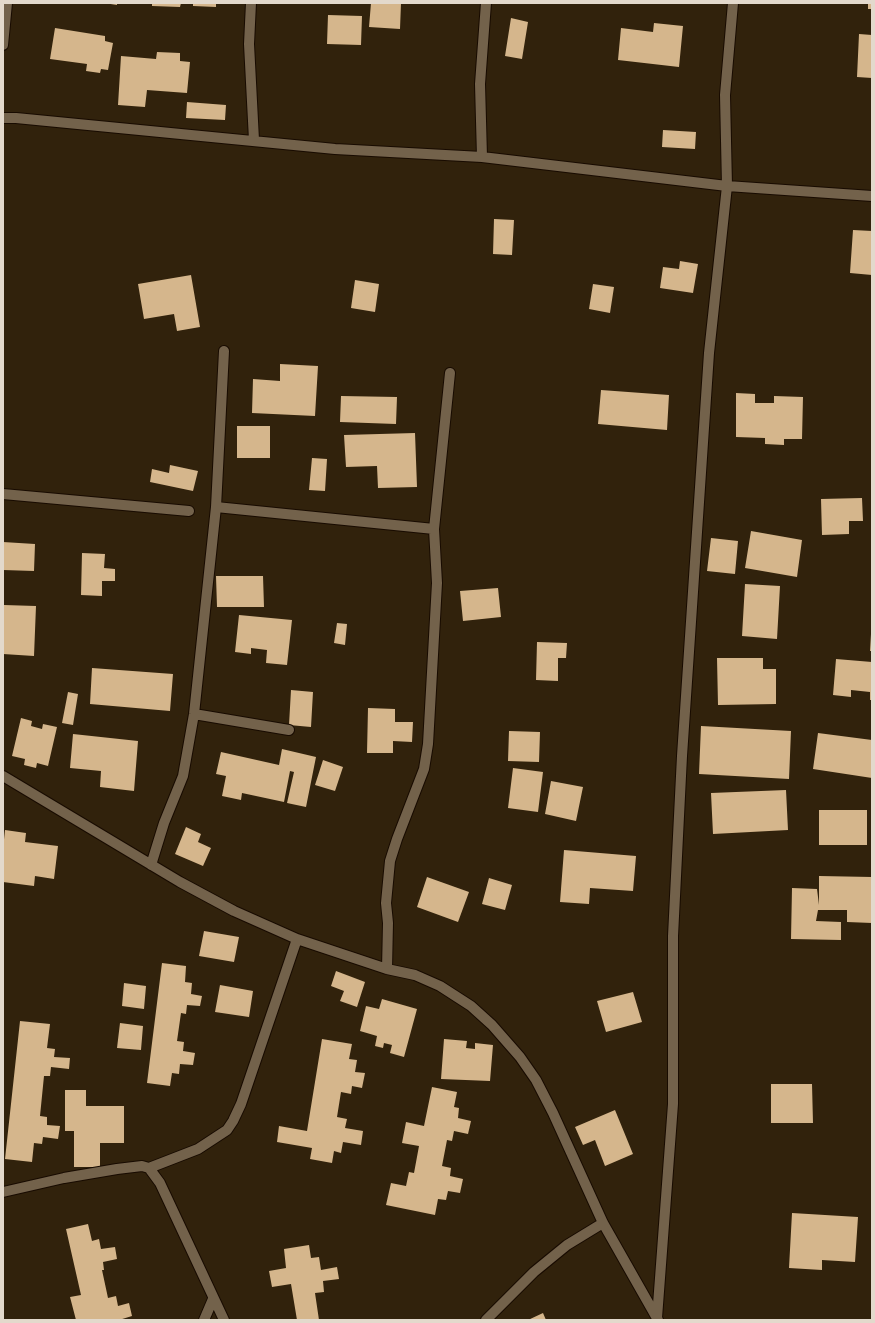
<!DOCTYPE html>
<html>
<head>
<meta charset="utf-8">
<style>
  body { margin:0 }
  #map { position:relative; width:875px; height:1323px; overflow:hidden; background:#31220c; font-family:"Crimson Pro",serif }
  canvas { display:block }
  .frame { position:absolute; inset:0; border:4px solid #e3d9cc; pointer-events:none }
</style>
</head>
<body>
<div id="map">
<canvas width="875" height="1323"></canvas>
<div class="frame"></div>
</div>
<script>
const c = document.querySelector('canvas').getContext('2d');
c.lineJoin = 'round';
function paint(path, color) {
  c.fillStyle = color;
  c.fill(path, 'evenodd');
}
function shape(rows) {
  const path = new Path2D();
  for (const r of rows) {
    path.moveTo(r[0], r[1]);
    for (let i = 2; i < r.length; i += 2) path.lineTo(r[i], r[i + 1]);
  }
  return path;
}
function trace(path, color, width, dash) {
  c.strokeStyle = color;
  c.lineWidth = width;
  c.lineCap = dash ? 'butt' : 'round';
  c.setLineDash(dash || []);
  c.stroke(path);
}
paint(shape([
  [104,3,117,3,117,5],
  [152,3,181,3,180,7,152,6],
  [193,3,216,3,216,7,193,6],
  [371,3,401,3,400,29,369,27],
  [868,3,872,3,872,9,868,9],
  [328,15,362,16,361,45,327,44],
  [511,18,528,22,522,59,505,56],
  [654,23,683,26,679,67,618,60,621,28,653,32],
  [55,28,105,36,105,41,113,43,108,70,101,69,100,73,86,71,87,64,50,59],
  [859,34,872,35,872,78,857,77],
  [157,52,180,53,180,61,190,62,187,93,147,90,145,107,118,105,121,56,156,59],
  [187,102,226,105,225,120,186,118],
  [663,130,696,132,695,149,662,147],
  [494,219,514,220,512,255,493,254],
  [853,230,872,231,872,275,850,273],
  [680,261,698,264,693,293,660,288,663,267,679,269],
  [191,275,200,327,177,331,174,314,144,319,138,284],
  [355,280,379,284,375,312,351,308],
  [593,284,614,287,610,313,589,309],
  [280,364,318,366,315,416,252,413,253,379,280,381],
  [601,390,669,395,667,430,598,424],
  [736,393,755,394,755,403,774,403,774,396,803,397,802,439,784,439,784,445,765,444,765,438,736,437],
  [341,396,397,397,396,424,340,422],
  [237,426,270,426,270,458,237,458],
  [415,433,417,487,378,488,377,466,346,467,344,435],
  [312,458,327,459,325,491,309,490],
  [170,465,198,471,193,491,150,482,152,469,169,473],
  [862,498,863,521,849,521,849,534,822,535,821,499],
  [751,531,802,540,797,577,745,568],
  [711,538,738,541,735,574,707,571],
  [3,542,35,544,34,571,3,570],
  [82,553,105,554,104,568,115,569,115,581,102,581,102,596,81,595],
  [216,576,263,576,264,607,217,607],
  [745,584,780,586,777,639,742,636],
  [498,588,501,617,463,621,460,591],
  [4,605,36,606,34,656,3,654],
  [239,615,292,620,287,665,266,663,267,650,251,648,251,654,235,652],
  [337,623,347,624,345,645,334,643],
  [871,634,872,634,872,651,870,651],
  [537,642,567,643,566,658,558,658,558,681,536,680],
  [717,658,763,658,763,669,776,669,776,704,718,705],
  [836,659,872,662,872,700,870,700,870,692,851,690,851,697,833,695],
  [92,668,173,674,170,711,90,704],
  [291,690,313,692,311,727,289,725],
  [68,692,78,694,73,725,62,723],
  [368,708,395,709,395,722,413,722,412,742,393,741,393,753,367,753],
  [21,718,32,721,31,726,42,729,43,724,57,727,48,766,37,763,36,768,24,765,25,759,12,756],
  [701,726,791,731,789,779,699,774],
  [509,731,540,732,539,762,508,761],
  [818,733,872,740,872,778,813,769],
  [73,734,138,741,134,791,100,787,101,771,70,768],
  [282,749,316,757,306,807,287,803,294,772,290,771,284,802,242,793,241,800,222,796,226,776,216,774,221,752,279,765],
  [323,760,343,767,335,791,315,785],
  [513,768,543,772,538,812,508,808],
  [551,781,583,787,576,821,545,814],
  [786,790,788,830,713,834,711,793],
  [819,810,867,810,867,845,819,845],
  [186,827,201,834,198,842,211,848,203,866,175,854],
  [5,830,26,833,25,842,58,846,54,879,35,876,34,886,3,882,3,849],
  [564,850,636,856,633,891,590,888,589,904,560,902],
  [819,876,872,877,872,923,847,922,847,910,818,910,816,921,841,922,841,940,791,939,792,888,817,889,819,905],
  [427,877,469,892,458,922,417,907],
  [489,878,512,885,505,910,482,904],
  [204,931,239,937,234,962,199,956],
  [162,963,186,966,185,982,192,983,191,994,202,996,200,1006,187,1005,186,1014,181,1013,177,1041,184,1042,183,1051,195,1053,193,1065,180,1064,179,1074,172,1073,170,1086,147,1083],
  [336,971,365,982,357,1007,340,1001,344,991,331,986],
  [124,983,146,986,144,1009,122,1006],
  [220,985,253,991,249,1017,215,1012],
  [633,992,642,1022,606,1032,597,1001],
  [382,999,417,1009,404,1057,390,1053,392,1045,384,1043,383,1048,375,1046,377,1036,360,1031,366,1006,379,1009],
  [20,1021,50,1024,47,1048,55,1049,54,1057,70,1058,69,1069,51,1067,50,1076,44,1076,40,1116,47,1117,47,1125,60,1126,58,1139,43,1137,42,1144,34,1143,32,1162,5,1159],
  [120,1023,143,1026,141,1050,117,1048],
  [322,1039,352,1044,349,1059,357,1060,355,1072,365,1073,362,1088,352,1086,351,1094,341,1092,337,1117,347,1119,345,1128,363,1131,361,1145,343,1142,341,1153,334,1151,332,1163,310,1159,312,1148,277,1142,279,1126,307,1131],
  [444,1039,467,1041,466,1048,475,1049,475,1043,493,1045,490,1081,441,1079],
  [771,1084,812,1084,813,1123,771,1123],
  [432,1087,457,1092,454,1107,459,1108,458,1118,471,1121,468,1134,454,1131,452,1141,447,1140,442,1166,451,1168,450,1176,463,1179,460,1193,448,1191,446,1200,438,1199,435,1215,386,1205,391,1183,406,1186,409,1172,414,1173,419,1146,402,1143,406,1122,424,1126],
  [65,1090,86,1090,86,1106,124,1106,124,1143,100,1143,100,1167,74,1167,74,1131,65,1131],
  [615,1110,633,1154,605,1166,595,1140,583,1145,575,1127],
  [792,1213,858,1217,855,1262,822,1260,822,1270,789,1268],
  [88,1224,92,1241,99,1239,101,1249,115,1247,117,1259,103,1262,104,1270,102,1270,108,1298,116,1296,118,1306,129,1303,132,1316,119,1320,76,1320,70,1297,81,1295,66,1229],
  [309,1245,311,1258,319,1257,321,1270,337,1267,339,1279,323,1281,324,1292,315,1293,319,1320,297,1320,291,1284,272,1287,269,1271,286,1268,284,1249],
  [543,1313,546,1320,528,1320]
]), '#d5b68c');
const minor = shape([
  [251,3,249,44,254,140],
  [3,45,7,3],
  [3,118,16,118,335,149,482,157,727,186,872,196],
  [482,157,480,84,486,3],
  [3,494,189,511],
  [216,507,434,529],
  [194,714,289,730],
  [3,776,180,882,234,911,297,939,387,969,415,975,440,986,471,1006,492,1025,520,1057,536,1080,553,1113,603,1223,658,1320],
  [151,865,164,823,183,776,194,714,216,507,224,351],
  [387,969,388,923,386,903,390,861,397,839,424,769,428,744,437,583,434,529,450,373],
  [149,1168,198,1149,227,1130,233,1121,241,1104,297,939],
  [3,1192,64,1178,117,1169,142,1166,149,1168,160,1183,224,1320],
  [657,1318,673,1104,673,936,682,756,709,353,727,186,725,95,733,3],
  [204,1320,213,1299],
  [486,1320,534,1272,567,1245,603,1223]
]);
trace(minor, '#180b00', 12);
trace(minor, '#73624b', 10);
</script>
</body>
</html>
